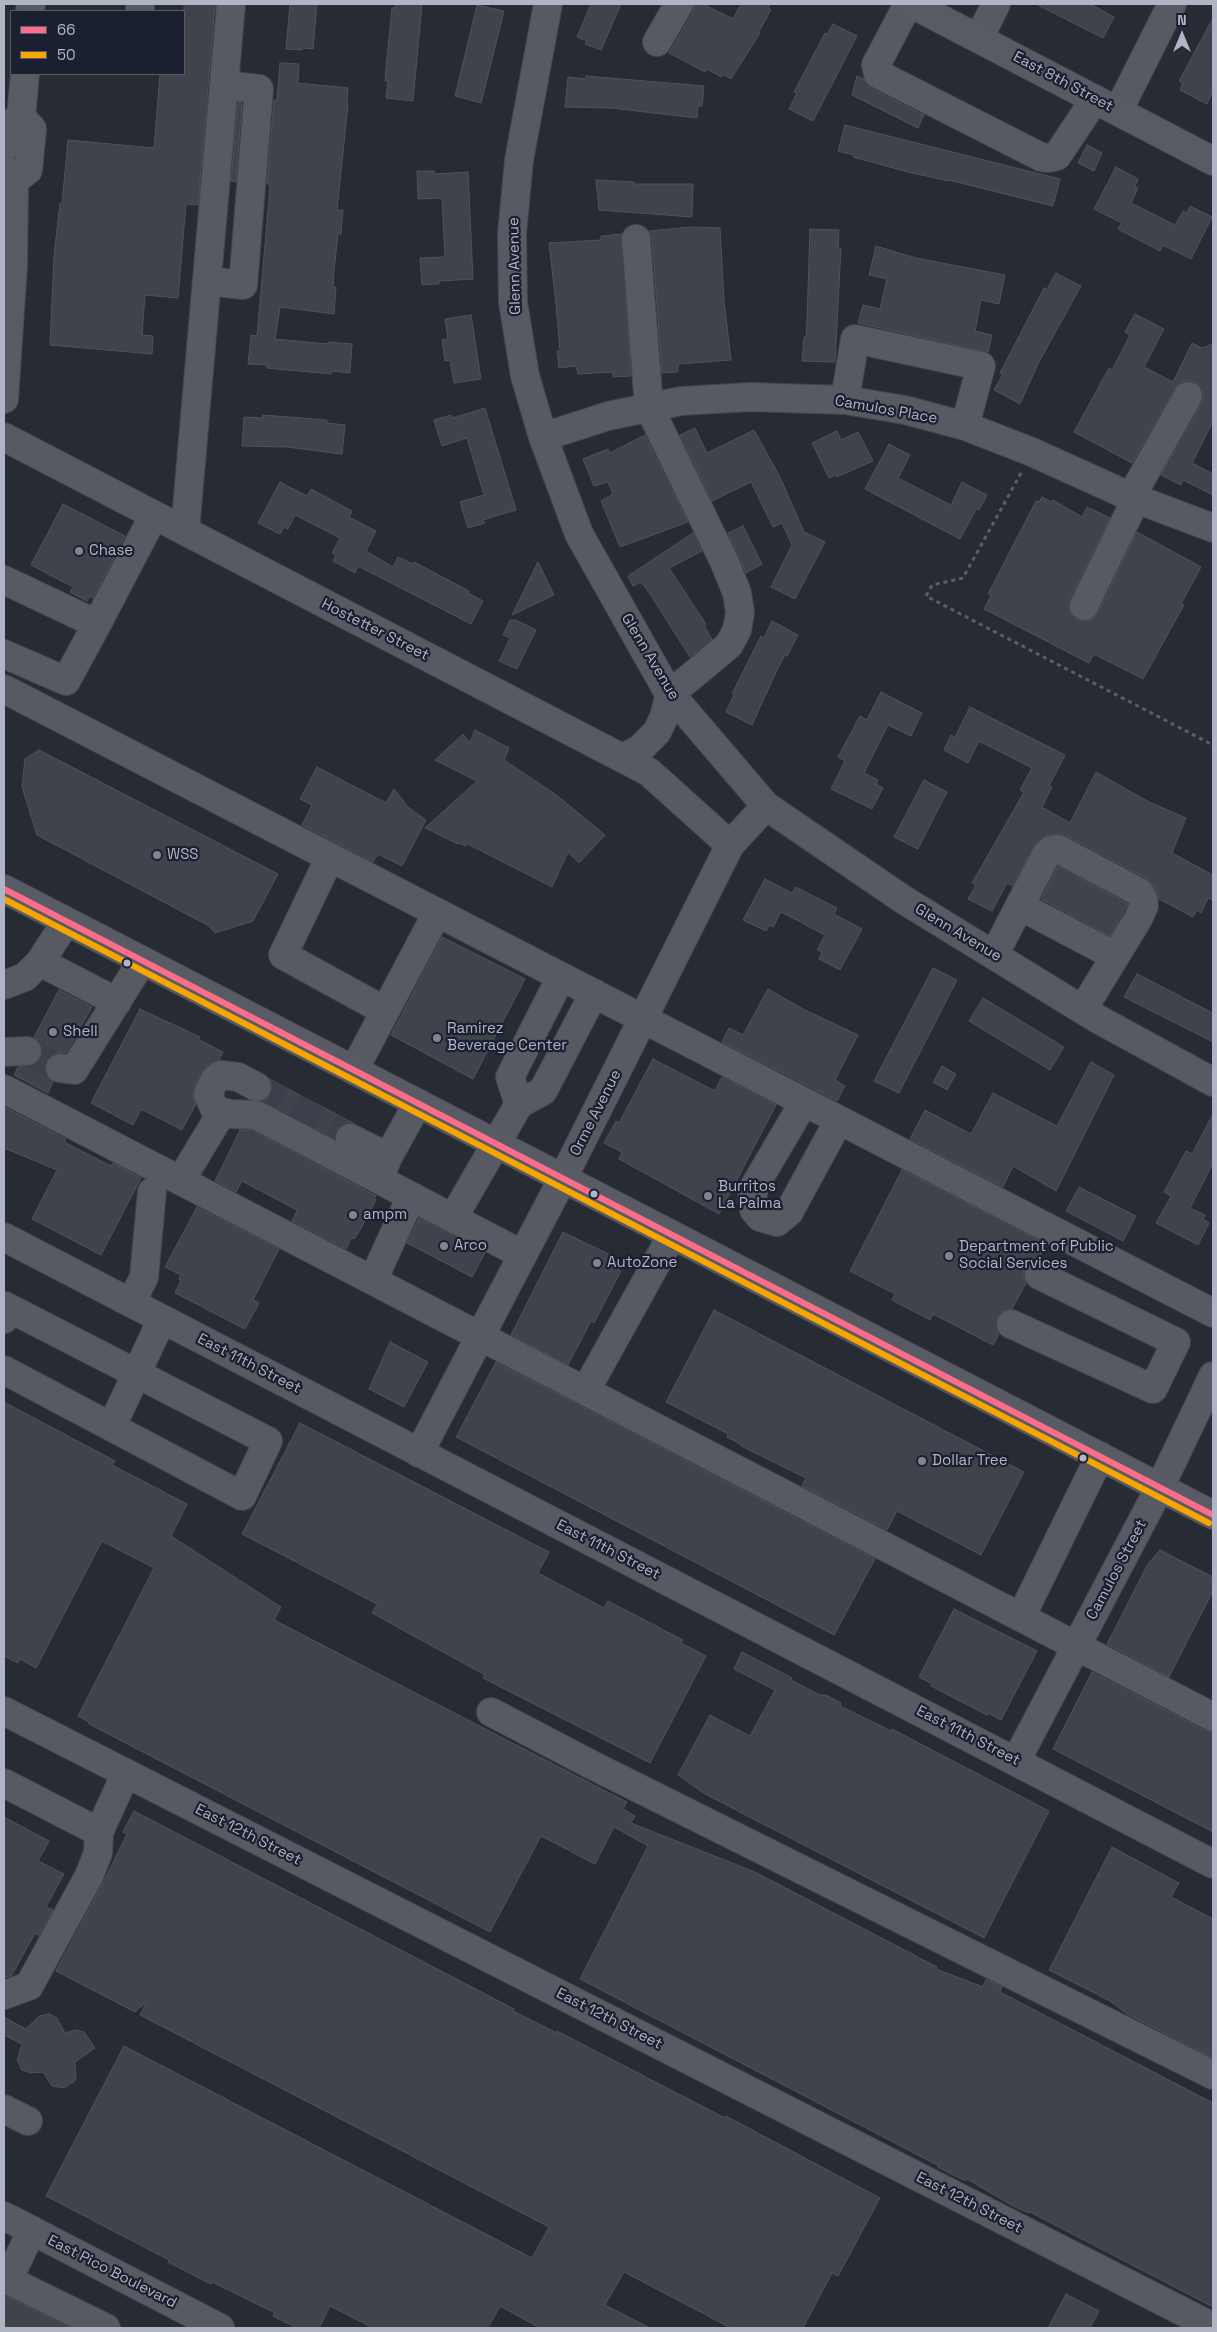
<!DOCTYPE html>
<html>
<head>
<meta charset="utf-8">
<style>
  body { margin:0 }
  #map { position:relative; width:1217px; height:2332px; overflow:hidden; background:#272b34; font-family:"Space Grotesk",sans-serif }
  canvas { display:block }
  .frame { position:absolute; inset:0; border:5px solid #b0b5c6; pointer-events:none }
  .legend { position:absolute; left:10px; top:10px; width:175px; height:65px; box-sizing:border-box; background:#1a202f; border:1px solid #565c6b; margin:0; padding:6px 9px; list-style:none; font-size:15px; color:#b0b5c6 }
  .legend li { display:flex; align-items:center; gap:10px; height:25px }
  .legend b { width:25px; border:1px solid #565c6b }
  .north { position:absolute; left:1157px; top:10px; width:50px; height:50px; -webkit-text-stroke:4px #1a202f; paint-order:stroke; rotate:0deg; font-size:14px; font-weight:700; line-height:20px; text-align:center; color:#b0b5c6 }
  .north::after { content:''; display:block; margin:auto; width:18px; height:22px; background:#b0b5c6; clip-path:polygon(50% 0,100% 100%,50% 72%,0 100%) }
</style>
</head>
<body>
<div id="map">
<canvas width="1217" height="2332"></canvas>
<div class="frame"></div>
<ul class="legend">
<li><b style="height:6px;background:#fb6d88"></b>66</li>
<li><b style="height:6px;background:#f7a600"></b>50</li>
</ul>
<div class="north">N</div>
</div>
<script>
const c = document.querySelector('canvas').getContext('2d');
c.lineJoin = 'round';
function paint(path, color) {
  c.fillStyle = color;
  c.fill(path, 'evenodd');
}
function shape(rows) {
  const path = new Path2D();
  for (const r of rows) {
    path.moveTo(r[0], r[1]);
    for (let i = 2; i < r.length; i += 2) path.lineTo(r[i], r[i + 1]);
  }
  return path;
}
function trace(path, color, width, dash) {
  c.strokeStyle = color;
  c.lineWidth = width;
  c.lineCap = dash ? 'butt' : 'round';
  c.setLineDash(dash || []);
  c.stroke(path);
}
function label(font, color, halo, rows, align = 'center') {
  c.font = font + ' "Space Grotesk",sans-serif';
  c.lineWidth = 4.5;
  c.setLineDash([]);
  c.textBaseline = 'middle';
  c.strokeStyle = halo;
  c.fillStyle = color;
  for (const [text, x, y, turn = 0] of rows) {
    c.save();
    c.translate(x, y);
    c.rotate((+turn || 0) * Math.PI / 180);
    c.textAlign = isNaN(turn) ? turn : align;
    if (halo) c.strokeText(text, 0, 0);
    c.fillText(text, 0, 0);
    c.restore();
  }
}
const building = shape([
  [184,4,215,4,198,205,186,204,178,298,145,295,142,335,153,336,152,354,50,345,54,256,60,203,62,204,68,140,154,148,160,74,184,74,184,4],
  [290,4,317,4,313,49,303,48,302,50,286,49,290,4],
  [395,4,422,4,413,101,386,98,388,81,385,81,386,68,392,8,395,8,395,4],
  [591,4,621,4,601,50,585,44,587,41,577,37,591,4],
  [695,4,703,4,733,19,741,4,771,4,768,8,771,10,758,33,760,33,731,79,723,74,722,77,706,69,705,72,669,53,693,12,695,4],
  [1036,4,1090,4,1114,17,1103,38,1036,4],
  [477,5,504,11,481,103,455,96,477,5],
  [1213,18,1213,91,1207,104,1180,90,1183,83,1179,81,1213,18],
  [833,24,857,36,813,121,789,109,797,93,794,92,825,33,827,34,833,24],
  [280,63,299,64,298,83,348,88,347,104,348,104,337,210,343,210,341,234,338,234,334,271,333,287,336,287,334,314,280,307,275,339,328,344,328,342,352,344,350,373,331,371,331,374,267,368,267,365,248,364,251,335,257,336,269,199,270,184,267,184,274,100,277,100,280,63],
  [586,76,704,86,702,106,698,106,697,118,611,108,565,107,568,77,586,79,586,76],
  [857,76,864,79,871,88,924,115,918,128,852,95,857,76],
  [238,102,242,103,236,182,231,181,238,102],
  [845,125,1060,179,1053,206,949,180,949,181,908,172,853,157,854,155,838,151,845,125],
  [1087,145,1102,153,1094,171,1078,163,1087,145],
  [1116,167,1138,179,1135,186,1138,188,1131,203,1175,225,1183,211,1187,213,1190,206,1212,217,1191,259,1163,245,1160,251,1118,229,1122,223,1094,209,1116,167],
  [417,171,434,171,435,174,468,172,473,279,439,281,439,284,422,285,420,258,445,257,442,198,418,199,417,171],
  [596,180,634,182,634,184,693,184,692,217,599,210,596,180],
  [691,227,720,228,724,301,731,360,678,364,678,372,662,373,652,238,649,231,691,227],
  [810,229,839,230,838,248,841,248,835,362,802,361,804,337,806,337,807,320,810,229],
  [622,234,631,376,613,377,613,372,578,374,576,366,559,368,557,351,560,351,556,304,549,243,601,240,601,236,622,234],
  [876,246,916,258,1005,275,999,304,981,300,975,331,992,335,988,352,858,323,863,305,880,309,887,279,869,275,876,246],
  [1056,273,1081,286,1039,362,1020,404,994,390,1003,374,1000,373,1044,288,1047,289,1056,273],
  [1135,314,1164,329,1144,367,1173,382,1192,343,1202,348,1213,344,1213,421,1192,463,1213,474,1213,495,1183,480,1181,485,1161,475,1202,403,1204,396,1202,388,1195,382,1188,380,1180,382,1175,388,1132,463,1074,432,1109,368,1112,370,1130,335,1125,332,1135,314],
  [471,315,481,379,454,383,450,360,445,361,442,340,448,339,445,319,471,315],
  [485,408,516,510,483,520,485,523,468,528,460,502,484,495,467,438,442,446,434,420,451,415,452,418,485,408],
  [263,415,327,420,327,423,345,425,342,454,287,447,242,446,244,417,263,418,263,415],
  [695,428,707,453,754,430,780,477,804,532,825,542,795,599,771,587,792,545,782,523,773,527,751,482,712,501,680,435,695,428],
  [837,431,841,440,858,432,873,461,837,477,836,475,829,478,812,443,837,431],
  [645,435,688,522,620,547,601,501,613,494,608,482,594,486,583,459,608,449,610,453,645,435],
  [889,444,910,455,898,478,951,505,962,482,987,495,979,510,976,509,960,539,865,489,889,444],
  [280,482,307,496,311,489,352,511,349,517,376,531,366,551,393,567,398,557,413,564,414,562,469,591,468,593,483,601,471,624,358,566,355,573,333,561,336,555,332,553,340,538,295,515,288,529,284,527,280,534,258,523,280,482],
  [1042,497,1052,502,1053,500,1082,517,1087,507,1110,518,1070,600,1069,608,1071,614,1078,620,1086,621,1092,619,1098,613,1137,532,1201,567,1181,604,1184,605,1143,679,1094,654,1089,663,984,609,991,596,988,594,1036,501,1039,502,1042,497],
  [63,504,125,536,93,598,90,596,87,601,70,592,73,587,31,565,63,504],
  [743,526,762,564,746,573,728,533,743,526],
  [693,533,702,551,669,568,706,624,704,626,712,639,690,657,648,591,641,582,633,586,628,576,693,533],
  [538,562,554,595,512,615,538,562],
  [510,620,516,620,536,630,517,669,499,661,510,638,503,635,510,620],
  [772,621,798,635,787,656,785,655,777,670,752,725,726,712,734,695,732,694,761,636,764,638,772,621],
  [881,692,922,713,911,736,888,725,864,773,878,780,876,784,883,788,872,809,831,789,845,761,838,757,860,716,867,720,881,692],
  [970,707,1065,755,1049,786,1052,787,1042,807,1070,823,1096,772,1149,802,1186,818,1172,853,1213,875,1213,900,1208,898,1201,913,1197,910,1193,917,1159,899,1156,889,1146,878,1065,835,1056,834,1048,835,1035,844,1013,886,1007,883,992,911,968,899,976,885,972,883,1024,792,1020,790,1032,768,979,741,968,763,944,750,951,735,955,737,970,707],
  [475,730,509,748,504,760,555,794,605,835,579,863,568,852,552,887,466,843,466,846,459,843,458,844,425,828,477,781,435,760,463,734,470,743,475,730],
  [39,750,278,874,253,921,215,933,209,926,37,835,22,787,25,759,39,750],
  [317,767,386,803,394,789,408,807,426,820,402,866,378,854,373,862,302,825,312,805,300,799,317,767],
  [924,780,947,792,918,849,894,837,924,780],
  [1058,866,1128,904,1110,936,1041,899,1058,866],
  [765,879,792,893,796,887,837,908,834,914,862,929,840,970,819,959,822,952,817,950,825,935,781,912,773,927,769,925,766,931,743,920,765,879],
  [442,937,525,979,473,1079,391,1035,442,937],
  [933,968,957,980,899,1093,874,1081,933,968],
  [1137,974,1213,1013,1213,1042,1124,997,1137,974],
  [768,989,803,1009,858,1035,835,1080,845,1086,837,1101,722,1042,729,1028,743,1035,768,989],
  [59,990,92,1007,66,1053,55,1053,47,1059,45,1066,45,1073,53,1082,48,1093,14,1075,18,1067,35,1064,41,1058,43,1050,40,1043,34,1037,59,990],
  [983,998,1064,1047,1050,1070,969,1021,983,998],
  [140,1009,200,1037,198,1039,223,1052,219,1060,206,1066,201,1072,192,1093,196,1104,182,1130,141,1109,133,1125,91,1103,140,1009],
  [653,1059,715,1091,722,1077,776,1105,719,1214,619,1159,622,1152,604,1143,616,1121,619,1123,653,1059],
  [1091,1062,1114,1075,1056,1191,1013,1166,1003,1187,910,1139,925,1110,971,1134,993,1093,1057,1126,1091,1062],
  [942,1066,956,1074,947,1090,933,1082,942,1066],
  [271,1080,355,1124,349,1122,341,1125,336,1131,334,1138,263,1101,271,1094,273,1087,271,1080],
  [4,1107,66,1139,64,1142,111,1166,113,1163,141,1178,101,1255,32,1219,57,1170,4,1148,4,1107],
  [1213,1114,1213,1163,1190,1208,1205,1215,1203,1219,1209,1223,1198,1245,1156,1223,1171,1196,1164,1192,1186,1151,1192,1154,1213,1114],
  [240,1130,252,1130,376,1196,374,1199,376,1200,359,1232,354,1239,351,1238,346,1249,292,1221,297,1210,242,1181,236,1192,215,1181,240,1130],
  [902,1170,1046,1244,1038,1259,1031,1262,1025,1268,1023,1276,1026,1283,1012,1309,1002,1311,997,1317,996,1326,999,1334,993,1345,933,1314,930,1320,892,1300,895,1294,850,1271,902,1170],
  [1079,1187,1136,1216,1123,1241,1066,1211,1079,1187],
  [197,1207,279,1249,253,1300,259,1303,245,1329,175,1293,181,1280,179,1279,181,1275,165,1267,197,1207],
  [419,1218,485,1253,472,1277,407,1243,419,1218],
  [563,1232,623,1261,618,1270,621,1271,594,1323,591,1321,568,1365,511,1335,563,1232],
  [714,1310,1024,1472,981,1555,897,1511,887,1530,802,1486,806,1478,741,1446,742,1445,727,1437,728,1434,666,1402,714,1310],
  [390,1342,428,1362,404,1407,369,1389,390,1342],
  [496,1362,875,1559,834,1635,456,1437,496,1362],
  [4,1402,115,1461,112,1465,187,1504,171,1536,281,1607,274,1620,627,1802,623,1809,635,1816,631,1823,755,1872,937,1967,936,1969,983,1987,986,1979,1002,1987,1000,1992,1213,2103,1213,2307,1030,2212,1029,2213,1013,2206,967,2179,966,2181,953,2175,938,2167,939,2166,580,1979,648,1846,614,1827,595,1864,541,1836,490,1932,89,1724,89,1722,78,1716,154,1568,102,1541,36,1668,20,1659,18,1663,4,1656,4,1402],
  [300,1423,549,1552,538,1573,604,1608,608,1601,683,1640,681,1643,706,1656,650,1763,483,1678,485,1675,372,1613,377,1604,242,1534,300,1423],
  [1160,1550,1213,1577,1213,1591,1169,1677,1107,1644,1148,1564,1160,1550],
  [954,1609,1037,1651,1001,1720,988,1713,987,1715,931,1686,932,1684,919,1677,954,1609],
  [742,1652,792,1678,791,1680,820,1695,826,1695,841,1703,840,1706,891,1731,892,1729,1049,1811,984,1938,705,1794,678,1775,710,1715,750,1736,775,1690,734,1669,742,1652],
  [1092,1672,1206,1731,1213,1733,1213,1832,1053,1749,1092,1672],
  [134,1811,514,2009,513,2011,557,2033,557,2031,725,2118,726,2116,880,2198,838,2276,832,2273,803,2328,731,2328,624,2272,605,2305,650,2328,540,2328,500,2306,488,2328,373,2328,330,2306,319,2328,297,2328,273,2316,275,2313,212,2282,211,2284,168,2262,169,2260,46,2196,124,2046,532,2258,549,2227,140,2015,147,2001,135,2012,56,1971,103,1883,127,1834,123,1832,134,1811],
  [4,1817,49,1841,38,1861,64,1874,46,1907,53,1910,39,1935,35,1933,12,1975,4,1978,4,1817],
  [1112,1847,1179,1883,1171,1897,1213,1919,1213,2058,1127,2014,1110,2001,1049,1970,1112,1847],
  [49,2014,57,2018,65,2033,75,2030,84,2032,95,2048,75,2062,76,2080,64,2088,52,2086,43,2072,31,2073,22,2070,17,2060,22,2044,4,2035,4,2017,26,2029,39,2016,49,2014],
  [1066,2294,1099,2311,1090,2328,1048,2328,1066,2294],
  [4,2295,71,2328,4,2328,4,2295]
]);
paint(building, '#40434b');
trace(building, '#4f525c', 1);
trace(shape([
  [27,1051,60,1068],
  [257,1087,350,1138]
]), '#3c404a', 28, [28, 14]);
const minor = shape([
  [548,4,519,160,512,234,513,302,525,376,543,437,579,534,667,690,766,806,904,900,1096,1018,1213,1082],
  [908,4,876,65,878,74,1041,157,1049,158,1057,156,1095,99],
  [140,11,140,4],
  [979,38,996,4],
  [657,42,679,4],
  [1118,111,1172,4],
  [207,281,243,285,259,89,224,85],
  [845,400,855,339,981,366,965,426],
  [4,437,649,772,730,845],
  [543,437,608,416,681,401,750,397,845,400,905,410,965,426,1032,452,1131,497,1213,528],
  [1131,497,1188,396],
  [185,531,231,4],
  [4,580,97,624,154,515],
  [1084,606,1136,499],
  [4,654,66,681,97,624],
  [4,689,1213,1313],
  [623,758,640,749,657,732,664,717,670,694,729,645,737,630,740,613,737,593,724,561,649,407,636,239],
  [330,857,283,955,385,1011],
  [1020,906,1115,956],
  [994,955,1046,855,1051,850,1058,849,1139,892,1143,898,1144,906,1138,919,1083,1009],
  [40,962,117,1002],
  [4,985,25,977,40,962,66,922],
  [4,1052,27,1051],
  [60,1068,74,1070,142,961],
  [354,1070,437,913],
  [257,1087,238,1077,221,1075,215,1079,208,1094,215,1110,231,1114,256,1115,523,1255],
  [4,1089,1213,1717],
  [804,1102,754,1187,752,1199,754,1210,760,1217,777,1222,789,1212,839,1120],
  [519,1104,510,1077,561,977],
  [350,1138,388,1157],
  [379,1179,388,1157,418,1103],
  [181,1180,222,1112],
  [453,1218,519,1104,543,1091,594,993],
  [4,1237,1213,1864],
  [373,1280,411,1197],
  [131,1303,144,1277,152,1192],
  [4,1319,5,1306,268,1441,242,1496,4,1370],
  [1011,1324,1153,1389,1176,1342,1039,1275],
  [586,1390,672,1235],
  [112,1426,162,1319],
  [419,1453,563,1178,730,845,766,806],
  [1021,1617,1100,1456],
  [4,1711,1213,2327],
  [491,1712,592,1765,1213,2075],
  [1016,1761,1160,1487,1213,1376],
  [4,1783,99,1832,126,1773],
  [4,1995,29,1986,89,1876,98,1853,99,1832],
  [4,2109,28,2121],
  [4,2216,220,2328],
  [32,2230,8,2280,106,2328]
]);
const major = shape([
  [912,4,1213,161],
  [30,11,31,4],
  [4,147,6,126,21,117],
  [4,168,14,181,13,265,4,399],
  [14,181,28,170,32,129,21,117,25,74],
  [4,889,1213,1515]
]);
trace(minor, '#43464d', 30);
trace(major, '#444851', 30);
trace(shape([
  [1021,473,963,578,932,585,926,596,1213,745]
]), '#5a5e66', 3, [4, 4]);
trace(minor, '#575a62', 28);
trace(major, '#595b64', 28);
trace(shape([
  [4,889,1213,1515]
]), '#fb6d88', 6);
trace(shape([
  [4,899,1209,1523]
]), '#f7a600', 6);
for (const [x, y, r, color] of [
  [79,551,5,"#808593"],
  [157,855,5,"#808593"],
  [127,963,4.5,"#b0b5c6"],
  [53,1032,5,"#808593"],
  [437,1038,5,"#808593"],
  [594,1194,4.5,"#b0b5c6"],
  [708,1196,5,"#808593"],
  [353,1215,5,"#808593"],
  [444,1246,5,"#808593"],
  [949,1256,5,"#808593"],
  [597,1263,5,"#808593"],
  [1083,1458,4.5,"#b0b5c6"],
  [922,1461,5,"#808593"]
]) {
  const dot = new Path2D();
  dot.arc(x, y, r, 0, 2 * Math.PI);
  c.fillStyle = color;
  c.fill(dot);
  trace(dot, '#1a202f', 2);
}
label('15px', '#b0b5c6', '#1a202f', [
  ["East 8th Street",1063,82,28],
  ["Glenn Avenue",515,266,-91],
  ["Camulos Place",886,410,10],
  ["Hostetter Street",375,630,27],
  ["Glenn Avenue",650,657,59],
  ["Glenn Avenue",958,933,31],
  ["Orme Avenue",596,1113,-63],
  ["East 11th Street",249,1364,27],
  ["East 11th Street",608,1550,27],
  ["Camulos Street",1117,1570,-62],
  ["East 11th Street",968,1736,27],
  ["East 12th Street",248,1835,27],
  ["East 12th Street",609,2019,27],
  ["East 12th Street",969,2203,27],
  ["East Pico Boulevard",112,2272,27]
]);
label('15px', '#b0b5c6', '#1a202f', [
  ["Chase",89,551],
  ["WSS",167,855],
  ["Ramirez",447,1029],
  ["Beverage Center",447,1046],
  ["Shell",63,1032],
  ["Burritos",718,1187],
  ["La Palma",718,1204],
  ["ampm",363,1215],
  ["Arco",454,1246],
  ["Department of Public",959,1247],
  ["Social Services",959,1264],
  ["AutoZone",607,1263],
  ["Dollar Tree",932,1461]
], 'left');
</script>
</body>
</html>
